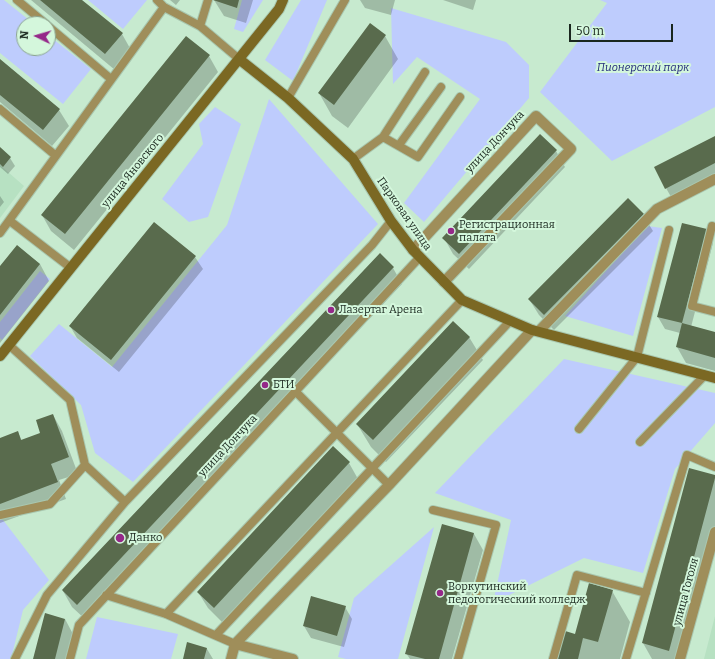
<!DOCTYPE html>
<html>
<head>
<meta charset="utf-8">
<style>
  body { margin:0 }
  #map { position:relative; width:715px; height:659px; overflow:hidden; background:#c7eacf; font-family:Bitter,serif }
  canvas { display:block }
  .north { position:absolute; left:16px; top:16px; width:40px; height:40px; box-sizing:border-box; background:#d4f7dc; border:1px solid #8aa490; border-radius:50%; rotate:275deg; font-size:11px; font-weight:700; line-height:16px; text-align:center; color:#1a271e }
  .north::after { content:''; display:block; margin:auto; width:14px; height:18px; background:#952889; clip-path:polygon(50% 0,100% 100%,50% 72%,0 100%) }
  .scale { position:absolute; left:569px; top:24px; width:104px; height:18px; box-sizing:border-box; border:2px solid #1a271e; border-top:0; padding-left:5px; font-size:12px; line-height:14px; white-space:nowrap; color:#1a271e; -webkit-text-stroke:3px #d4f7dc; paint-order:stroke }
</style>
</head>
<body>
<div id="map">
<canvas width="715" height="659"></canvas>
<div class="north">N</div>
<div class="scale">50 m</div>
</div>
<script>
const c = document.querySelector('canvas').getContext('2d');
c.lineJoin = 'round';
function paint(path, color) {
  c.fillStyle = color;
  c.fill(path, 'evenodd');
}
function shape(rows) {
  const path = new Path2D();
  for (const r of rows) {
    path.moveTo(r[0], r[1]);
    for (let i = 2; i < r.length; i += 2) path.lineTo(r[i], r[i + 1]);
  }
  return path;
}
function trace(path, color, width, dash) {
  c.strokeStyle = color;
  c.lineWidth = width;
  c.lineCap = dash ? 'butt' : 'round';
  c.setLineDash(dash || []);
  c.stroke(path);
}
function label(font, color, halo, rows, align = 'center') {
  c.font = font + ' Bitter,serif';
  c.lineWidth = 4;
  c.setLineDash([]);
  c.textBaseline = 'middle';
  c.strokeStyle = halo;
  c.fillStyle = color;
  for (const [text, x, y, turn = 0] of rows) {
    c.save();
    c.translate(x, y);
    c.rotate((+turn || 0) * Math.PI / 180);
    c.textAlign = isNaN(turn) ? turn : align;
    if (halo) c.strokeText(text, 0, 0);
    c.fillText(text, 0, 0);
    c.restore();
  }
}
paint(shape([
  [0,165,24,186,0,218],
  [715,616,715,659,704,659]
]), '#b7e1c2');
paint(shape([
  [0,0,4,0,34,24,24,24,24,48,48,48,48,35,91,69,63,104,0,53],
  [88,0,147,0,123,29],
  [242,0,263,0,243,32,234,29],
  [301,0,327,0,293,81,265,60],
  [600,0,715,0,715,107,612,161,540,92,607,3],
  [391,8,506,42,529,65,529,98,424,222,404,203,480,99,417,57,393,84],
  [269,99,378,224,133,482,95,453,81,405,30,356,59,324,112,367,227,225],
  [215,107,241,124,208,217,189,222,162,199,203,144,199,124],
  [647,226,662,228,633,336,565,316],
  [40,271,50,279,2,340,0,338,0,322],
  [564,359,715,393,715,423,675,469,643,573,584,558,493,603,511,520,435,493],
  [0,516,49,580,23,610,11,659,0,659],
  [434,527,398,659,346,659,338,657,354,598],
  [97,617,178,634,171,659,86,659]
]), '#beccfd');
paint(shape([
  [31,0,81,0,122,34,131,50,115,70],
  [170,0,180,0,176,5],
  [214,0,253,0,246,23,224,16],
  [360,0,395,0,391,15,365,8],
  [443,0,476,0,473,10],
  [385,36,398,59,348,128,332,116,319,93],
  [209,56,218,72,74,250,51,231,42,215],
  [0,61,59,110,69,126,52,146,0,102],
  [715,137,715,184,675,204,666,188],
  [0,149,10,158,15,166,8,174,0,167],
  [556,151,565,167,469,269,453,254,444,238],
  [0,196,4,202,0,207],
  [628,200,643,215,653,231,554,330,539,315,529,299],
  [154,223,195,257,203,269,119,372,77,338,70,326],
  [706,230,713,243,691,327,715,333,715,371,686,363,677,347,680,333,665,329,658,317],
  [17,246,40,264,49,281,0,343,0,268],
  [393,268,402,284,86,620,72,607,63,591],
  [469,337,483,360,386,462,371,447,357,424],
  [53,415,62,431,78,474,59,480,66,499,0,523,0,439,18,432,22,441,42,434],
  [349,463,358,479,224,624,208,608,198,592],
  [715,476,715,528,680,659,652,659,643,643],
  [443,525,474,534,483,550,452,659,410,659,406,653],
  [612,591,630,622,620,659,555,659],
  [345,607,352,619,344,647,311,638,304,626],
  [65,619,74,636,68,659,34,659],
  [188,644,207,649,213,659,184,659]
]), '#0003');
paint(shape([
  [40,0,82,0,123,33,105,54],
  [213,0,239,0,237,8],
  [370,23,386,35,334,105,318,93],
  [186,36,210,55,65,234,41,215],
  [0,59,60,109,43,130,0,95],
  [540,134,557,150,459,254,442,238],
  [715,136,715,163,665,189,654,167],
  [0,147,11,157,3,167,0,164],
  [628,198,644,214,544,315,528,299],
  [154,222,196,256,111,360,69,326],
  [682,223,707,229,682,323,657,317],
  [17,245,40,264,0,315,0,266],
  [380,253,394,267,77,605,62,590],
  [453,321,470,337,373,440,356,424],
  [682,323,715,332,715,358,676,347],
  [53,414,69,457,51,464,58,482,0,504,0,438,18,431,21,440,40,433,36,420],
  [333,446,350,462,214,608,197,592],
  [689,468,715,475,715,478,669,651,642,643],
  [442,524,474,533,439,659,425,659,405,654],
  [589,583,613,590,598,642,583,638,578,659,554,659,562,630,575,634],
  [311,596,346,606,337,636,303,626],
  [45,613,65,619,55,659,33,659],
  [187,642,207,648,204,659,183,659]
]), '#596b4d');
const lane = shape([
  [17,0,46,24],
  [157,0,164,7],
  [48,26,111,79],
  [200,26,208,0],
  [288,98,345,0],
  [0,109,55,155],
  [383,137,418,157,460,97],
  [399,145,441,87],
  [353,159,383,137,425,72],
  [10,221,71,268],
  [712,226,692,306,715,312],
  [0,233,164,7,200,26,239,59],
  [9,345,70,400,85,465,125,502],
  [295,391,389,485],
  [579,429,637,357,669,230],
  [640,442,705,375],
  [433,510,496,525,458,659],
  [0,515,50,504,85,465],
  [106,595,166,614,235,644],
  [166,614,462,300],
  [216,635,510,321],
  [15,659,47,595,125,502,372,245,391,221],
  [70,659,79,625,419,258],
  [553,659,577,575,646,593],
  [626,659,687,455,715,467]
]);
const street = shape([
  [413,250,536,116,571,149,444,282],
  [539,331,657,209,715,179],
  [235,644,293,659],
  [231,659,235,644,389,485,532,330],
  [680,659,715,532]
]);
const secondary = shape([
  [239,59,288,98,353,159,391,221,413,250,462,300,532,330,715,378],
  [0,356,279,9,283,0]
]);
trace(lane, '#a8c7af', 10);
trace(street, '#a8c7af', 12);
trace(secondary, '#a8c7af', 12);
trace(lane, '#9f8e5a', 8);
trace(street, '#9f8e5a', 10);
trace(secondary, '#7b6823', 10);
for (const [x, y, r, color] of [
  [451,231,4,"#952889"],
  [331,310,4,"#952889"],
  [265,385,4,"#952889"],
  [120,538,5,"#952889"],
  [440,593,4,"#952889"]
]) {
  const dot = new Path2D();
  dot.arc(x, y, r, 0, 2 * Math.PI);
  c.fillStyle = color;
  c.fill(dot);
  trace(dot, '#d4f7dc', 1.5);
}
label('italic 11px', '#22297a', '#d4f7dc', [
  ["Пионерский парк",643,68]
]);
label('11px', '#1a271e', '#d4f7dc', [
  ["улица Дончука",495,142,-47],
  ["улица Яновского",133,171,-51],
  ["Парковая улица",404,214,55],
  ["улица Дончука",228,446,-47],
  ["улица Гоголя",686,592,-75]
]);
label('11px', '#1a271e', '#d4f7dc', [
  ["Регистрационная",459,225],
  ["палата",459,238],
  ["Лазертаг Арена",339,310],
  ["БТИ",273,385],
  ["Данко",129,538],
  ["Воркутинский",448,587],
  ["педогогический колледж",448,600]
], 'left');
</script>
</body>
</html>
